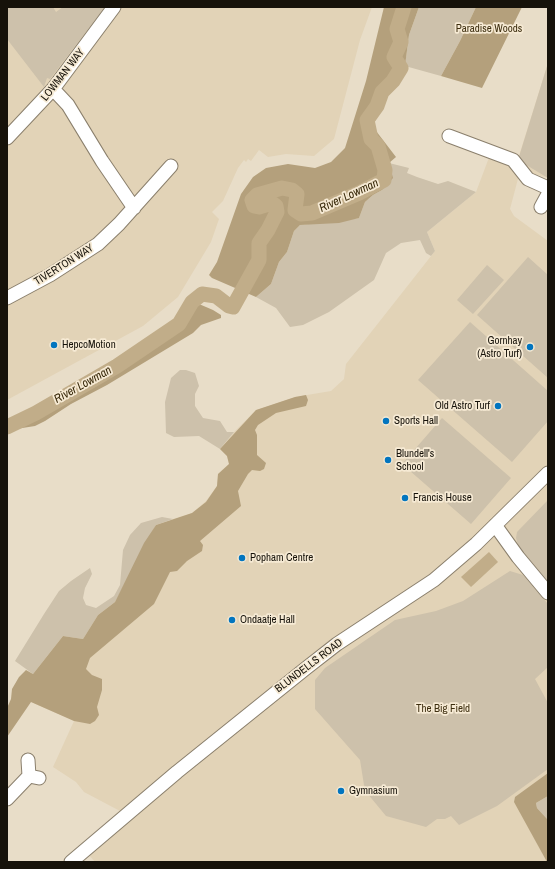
<!DOCTYPE html>
<html>
<head>
<meta charset="utf-8">
<style>
  body { margin:0 }
  #map { position:relative; width:555px; height:869px; overflow:hidden; background:#e8ddc8; font-family:"Archivo Narrow",sans-serif }
  canvas { display:block }
  .frame { position:absolute; inset:0; border:8px solid #16120a; pointer-events:none }
</style>
</head>
<body>
<div id="map">
<canvas width="555" height="869"></canvas>
<div class="frame"></div>
</div>
<script>
const c = document.querySelector('canvas').getContext('2d');
c.lineJoin = 'round';
function paint(path, color) {
  c.fillStyle = color;
  c.fill(path, 'evenodd');
}
function shape(rows) {
  const path = new Path2D();
  for (const r of rows) {
    path.moveTo(r[0], r[1]);
    for (let i = 2; i < r.length; i += 2) path.lineTo(r[i], r[i + 1]);
  }
  return path;
}
function trace(path, color, width, dash) {
  c.strokeStyle = color;
  c.lineWidth = width;
  c.lineCap = dash ? 'butt' : 'round';
  c.setLineDash(dash || []);
  c.stroke(path);
}
function label(font, color, halo, rows, align = 'center') {
  c.font = font + ' "Archivo Narrow",sans-serif';
  c.lineWidth = 3.5;
  c.setLineDash([]);
  c.textBaseline = 'middle';
  c.strokeStyle = halo;
  c.fillStyle = color;
  for (const [text, x, y, turn = 0] of rows) {
    c.save();
    c.translate(x, y);
    c.rotate((+turn || 0) * Math.PI / 180);
    c.textAlign = isNaN(turn) ? turn : align;
    if (halo) c.strokeText(text, 0, 0);
    c.fillText(text, 0, 0);
    c.restore();
  }
}
paint(shape([
  [7,7,372,7,360,40,334,139,314,156,286,154,268,157,259,150,251,161,248,159,246,162,244,160,238,168,223,201,212,212,219,219,211,242,178,297,143,326,7,400],
  [548,63,548,178,535,174,519,175,510,209,514,216,548,241,548,781,520,811,547,862,95,862,89,855,129,821,120,811,84,792,76,782,53,767,74,721,31,702,115,602,173,519,192,513,206,501,217,486,218,474,229,464,227,456,220,449,234,432,256,410,295,397,331,391,344,379,346,364,435,251,427,232,476,192,493,147,504,149,518,159]
]), '#e2d3b7');
paint(shape([
  [7,7,53,7,56,12,63,7,105,7,50,79,47,78,44,87,7,39],
  [419,7,476,7,460,41,441,76,405,66,409,35],
  [548,63,548,178,518,160],
  [389,163,409,168,407,173,417,177,438,184,448,181,476,192,427,232,435,251,431,256,426,253,420,240,401,243,386,253,374,280,329,312,303,325,290,327,276,308,256,297,271,284,279,262,287,252,294,231,300,225,359,218,365,202,373,195,382,190],
  [528,257,548,275,548,378,477,315],
  [487,265,504,280,473,314,457,300],
  [470,322,548,391,548,421,512,462,418,380],
  [180,370,186,370,195,373,199,386,195,394,195,406,203,418,220,421,227,432,234,432,220,449,199,436,174,437,166,433,165,402,171,378],
  [442,418,511,478,471,524,402,464],
  [548,500,548,587,521,555,516,538,517,532],
  [162,517,173,519,156,525,115,602,98,615,83,639,63,636,33,674,15,661,44,614,59,591,71,581,90,568,92,574,85,588,83,598,86,605,96,608,114,596,120,585,123,550,130,535,141,523],
  [510,571,523,575,548,604,548,667,535,679,548,703,548,769,497,806,459,825,451,816,445,819,437,819,426,827,386,816,367,793,364,785,360,760,315,709,315,680,325,668,395,620,436,611,463,601],
  [548,796,548,820,537,808,536,803]
]), '#cdc1ab');
paint(shape([
  [384,7,419,7,409,35,405,66,379,109,373,127,396,157,389,163,393,178,382,190,373,195,365,202,359,218,339,223,300,225,294,231,287,252,279,262,271,284,256,297,212,278,209,275,217,262,241,194,253,177,266,168,288,164,315,168,331,162,345,148,366,81],
  [476,7,522,7,482,88,441,76,460,41],
  [199,304,213,310,221,315,221,318,201,325,193,333,107,385,71,404,45,421,35,426,16,429,7,433,7,429,33,418,133,360,175,331,186,321,191,311],
  [306,395,308,400,306,406,276,413,258,425,255,430,257,435,257,455,266,463,264,469,260,471,252,470,248,474,238,491,241,506,200,541,203,545,202,551,187,561,177,571,170,572,154,604,90,658,86,669,92,675,102,679,102,690,97,707,99,715,95,721,90,724,74,721,31,702,7,737,7,708,11,699,12,689,19,677,26,670,33,674,63,636,83,639,98,615,115,602,144,543,156,525,192,513,206,502,217,486,218,474,229,464,227,456,220,449,256,410,295,397],
  [548,773,548,796,536,803,537,808,548,820,547,862,514,802,515,797]
]), '#b4a07c');
paint(shape([
  [489,552,498,562,471,587,461,577]
]), '#c1ad89');
trace(shape([
  [7,427,36,413,117,366,179,324,192,302,202,294,216,296,229,306,233,307,259,260,259,243,268,230,277,212,276,206,272,203,259,207,254,206,252,200,257,195,282,188,292,190,297,194,295,210,301,214,312,213,359,193,384,180,385,170,378,146,371,139,367,120,377,106,382,92,393,81,401,68,394,57,401,42,397,29,404,7]
]), '#c1ad89', 15);
const minor = shape([
  [53,89,68,105,102,161,134,208],
  [449,136,513,160,528,179,548,188],
  [7,138,53,89,114,7],
  [541,207,548,194],
  [7,298,50,275,98,244,119,224,171,166],
  [495,525,518,557,548,593],
  [28,760,29,776,39,778],
  [7,799,29,776],
  [71,862,177,772,305,669,337,644,434,580,476,544,548,473]
]);
trace(minor, '#8a7f6c', 15);
trace(minor, '#fff', 13);
for (const [x, y, r, color] of [
  [54,345,4,"#0275bf"],
  [530,347,4,"#0275bf"],
  [498,406,4,"#0275bf"],
  [386,421,4,"#0275bf"],
  [388,460,4,"#0275bf"],
  [405,498,4,"#0275bf"],
  [242,558,4,"#0275bf"],
  [232,620,4,"#0275bf"],
  [341,791,4,"#0275bf"]
]) {
  const dot = new Path2D();
  dot.arc(x, y, r, 0, 2 * Math.PI);
  c.fillStyle = color;
  c.fill(dot);
  trace(dot, '#f6ead4', 1.5);
}
label('11px', '#3d2e0f', '#f6ead4', [
  ["Paradise Woods",489,29],
  ["The Big Field",443,709]
]);
label('11px', '#16120a', '#f6ead4', [
  ["LOWMAN WAY",63,75,-52],
  ["TIVERTON WAY",64,265,-32],
  ["BLUNDELLS ROAD",309,666,-37]
]);
label('11px', '#16120a', '#f6ead4', [
  ["Gornhay",522,341,"right"],
  ["(Astro Turf)",522,354,"right"],
  ["HepcoMotion",62,345],
  ["Old Astro Turf",490,406,"right"],
  ["Sports Hall",394,421],
  ["Blundell's",396,454],
  ["School",396,467],
  ["Francis House",413,498],
  ["Popham Centre",250,558],
  ["Ondaatje Hall",240,620],
  ["Gymnasium",349,791]
], 'left');
label('italic 12px', '#362708', '#f6ead4', [
  ["River Lowman",349,196,-25],
  ["River Lowman",83,385,-29]
]);
</script>
</body>
</html>
